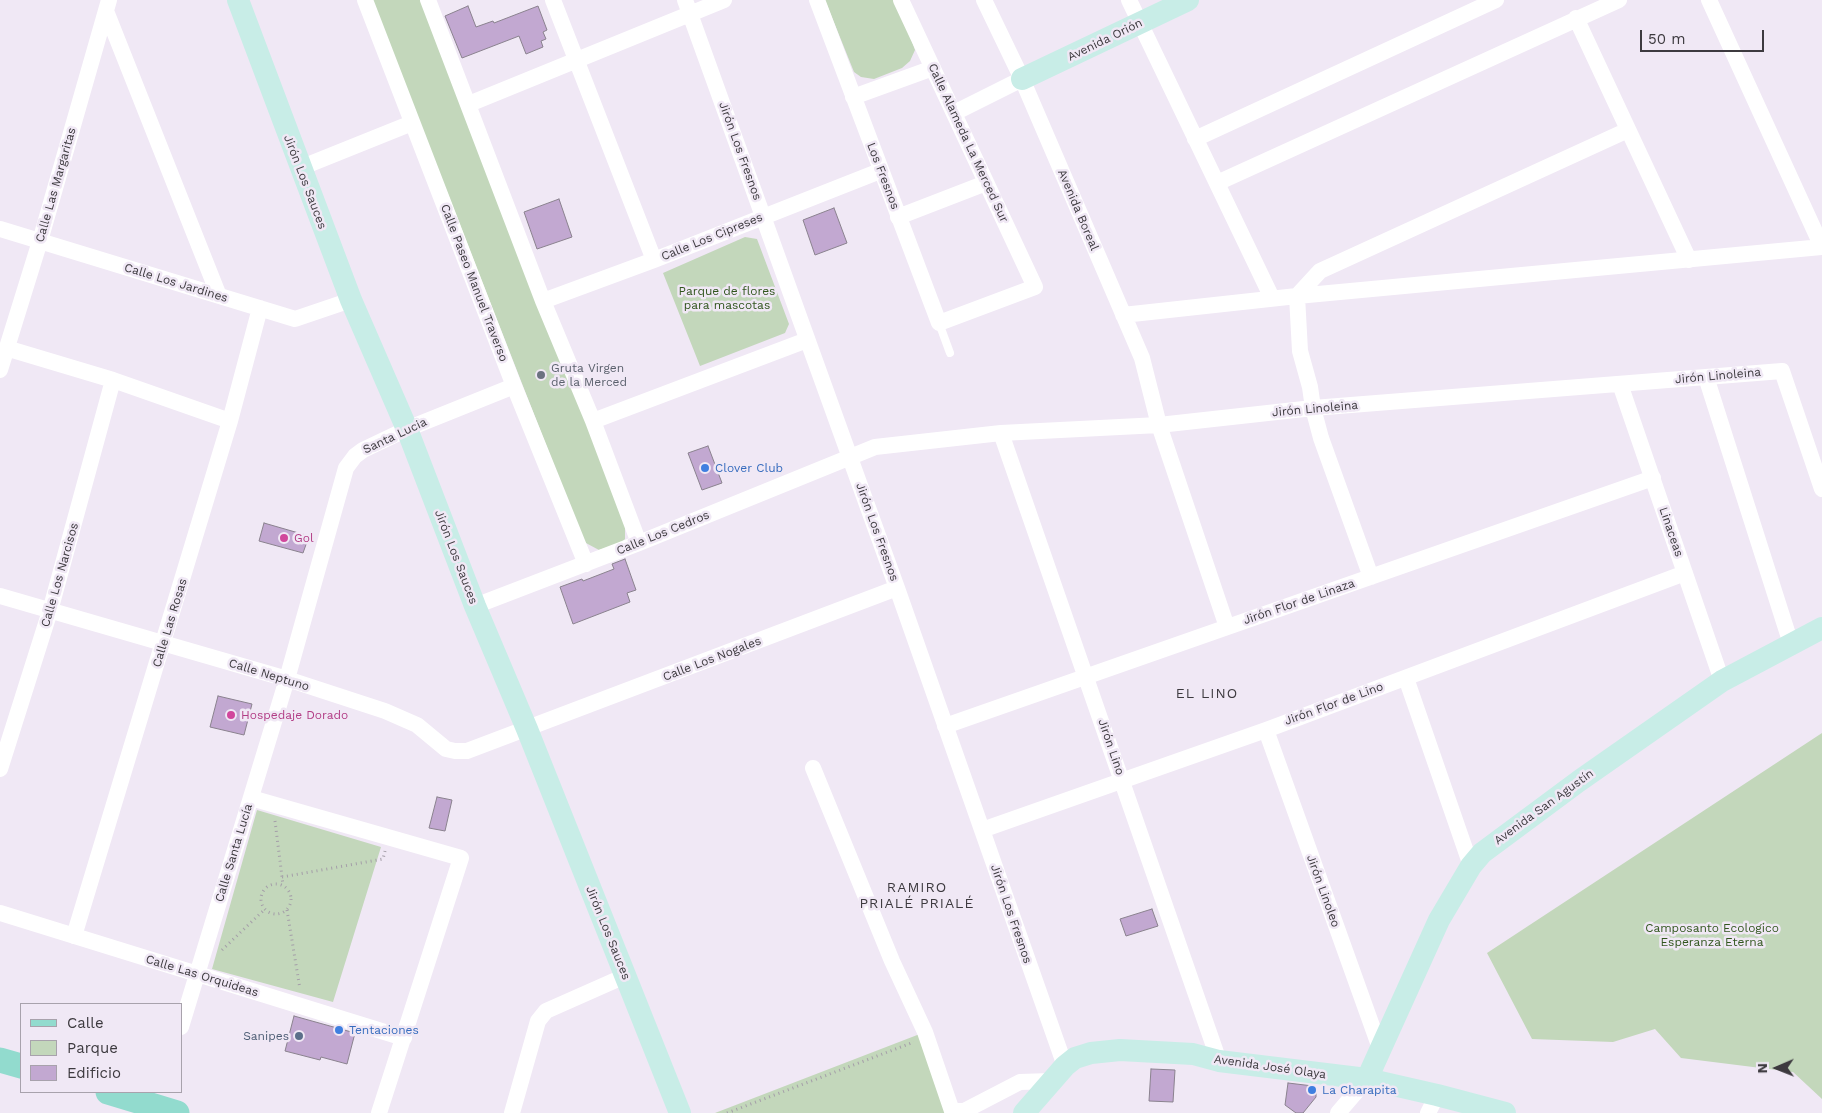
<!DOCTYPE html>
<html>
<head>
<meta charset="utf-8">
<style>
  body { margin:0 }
  #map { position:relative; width:1822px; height:1113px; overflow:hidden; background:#f0e8f5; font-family:"Work Sans",sans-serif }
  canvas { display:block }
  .legend { position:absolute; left:20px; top:1003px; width:162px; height:90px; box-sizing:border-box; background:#f0e8f5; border:1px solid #a8a2ac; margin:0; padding:6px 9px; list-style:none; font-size:15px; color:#3d3a3f }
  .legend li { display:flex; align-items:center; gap:10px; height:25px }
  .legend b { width:25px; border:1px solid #a8a2ac }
  .north { position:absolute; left:1752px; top:1043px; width:50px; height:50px; -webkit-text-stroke:4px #f0e8f5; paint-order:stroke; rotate:269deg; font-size:14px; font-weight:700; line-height:20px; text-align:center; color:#3d3a3f }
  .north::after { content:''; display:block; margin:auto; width:18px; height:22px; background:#3d3a3f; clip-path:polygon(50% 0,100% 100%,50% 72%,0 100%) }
  .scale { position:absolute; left:1640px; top:30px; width:124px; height:22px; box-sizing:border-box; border:2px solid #3d3a3f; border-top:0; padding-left:6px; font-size:15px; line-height:18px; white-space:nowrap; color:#3d3a3f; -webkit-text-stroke:4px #f0e8f5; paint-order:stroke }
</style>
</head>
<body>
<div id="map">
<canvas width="1822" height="1113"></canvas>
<ul class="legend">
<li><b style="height:6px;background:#92dbce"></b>Calle</li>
<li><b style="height:14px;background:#c3d7bb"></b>Parque</li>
<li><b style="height:14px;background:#c2a8d1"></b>Edificio</li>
</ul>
<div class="north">N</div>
<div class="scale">50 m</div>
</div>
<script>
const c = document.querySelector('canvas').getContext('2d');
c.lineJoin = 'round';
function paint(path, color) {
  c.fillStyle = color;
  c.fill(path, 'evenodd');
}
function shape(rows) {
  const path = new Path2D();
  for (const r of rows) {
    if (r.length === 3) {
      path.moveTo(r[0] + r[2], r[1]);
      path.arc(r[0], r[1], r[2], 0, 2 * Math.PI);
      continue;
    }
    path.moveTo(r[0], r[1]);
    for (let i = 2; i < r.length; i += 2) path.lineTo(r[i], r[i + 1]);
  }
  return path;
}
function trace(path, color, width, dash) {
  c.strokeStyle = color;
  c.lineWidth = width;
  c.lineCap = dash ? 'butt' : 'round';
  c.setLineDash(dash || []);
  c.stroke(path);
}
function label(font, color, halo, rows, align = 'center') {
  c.font = font + ' "Work Sans",sans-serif';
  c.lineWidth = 5;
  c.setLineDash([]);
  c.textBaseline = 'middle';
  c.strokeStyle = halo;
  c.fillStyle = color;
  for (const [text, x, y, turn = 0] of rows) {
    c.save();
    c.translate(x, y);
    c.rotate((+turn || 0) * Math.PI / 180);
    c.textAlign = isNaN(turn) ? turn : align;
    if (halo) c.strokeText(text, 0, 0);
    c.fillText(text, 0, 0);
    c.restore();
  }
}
paint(shape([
  [372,0,421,0,625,523,625,539,621,543,599,550,584,542],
  [825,0,894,0,912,41,915,50,910,61,902,68,874,79,861,77,854,72],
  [745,237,757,239,789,324,785,333,700,366,663,273],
  [1822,733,1822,1099,1793,1072,1681,1058,1655,1029,1613,1042,1532,1039,1487,953],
  [257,810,381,847,333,1002,212,969],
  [925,1032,953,1113,715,1113]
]), '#c3d7bb');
const building = shape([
  [468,6,476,27,493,21,494,23,538,6,547,30,543,32,546,39,541,41,543,47,526,54,519,36,462,58,445,16,468,6],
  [559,199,572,237,537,249,524,212,559,199],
  [834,208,847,243,815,255,803,220,834,208],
  [708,446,722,483,702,490,688,453,708,446],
  [264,523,309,536,303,553,259,541,264,523],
  [625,559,636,590,627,593,630,602,573,624,560,587,582,579,583,581,614,569,612,564,625,559],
  [218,696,252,704,244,735,210,727,218,696],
  [437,797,452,800,445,831,429,828,437,797],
  [1152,909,1158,926,1126,936,1120,919,1152,909],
  [294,1016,355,1033,347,1064,321,1057,320,1060,285,1051,294,1016],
  [1151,1069,1175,1070,1173,1102,1149,1101,1151,1069],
  [1288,1083,1313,1086,1316,1090,1316,1097,1303,1113,1296,1113,1285,1105,1288,1083]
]);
paint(building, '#c2a8d1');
trace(building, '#8a828e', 1);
trace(shape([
  [275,821,283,885],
  [282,877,383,859,385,851],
  [276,899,15],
  [287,910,300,989],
  [222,950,265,909],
  [727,1113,914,1042]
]), '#a49ea8', 3, [1, 4]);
trace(shape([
  [939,323,950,353]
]), '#fff', 8);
trace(shape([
  [365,0,514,386,586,564],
  [428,0,543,301,593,421,639,543],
  [553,0,654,260],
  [685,0,897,588,1065,1066],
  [817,0,939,323,1035,287,901,0],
  [984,0,1022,79,1142,358,1159,425,1227,627],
  [1129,0,1272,298],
  [1709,0,1822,247],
  [106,11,219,296],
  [1576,18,1689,260],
  [853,97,933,68],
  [469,104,724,0],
  [954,113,1022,79],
  [1195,139,1496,0],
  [300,168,412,123],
  [1217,183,1619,0],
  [898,217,986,183],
  [0,229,295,319,351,300],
  [543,301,654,260,880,171],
  [1123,315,1297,296,1822,247],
  [6,348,113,380,230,421],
  [0,370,40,241,109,0],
  [1706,377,1791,644],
  [1620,384,1722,681],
  [593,421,807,340],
  [1001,433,1219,1061],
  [1371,577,1321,438,1313,408,1310,387,1300,351,1297,296,1320,271,1628,130],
  [0,596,287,679,385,711,417,725,446,749,455,751,467,751,897,588],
  [475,606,639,543,875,447,1001,433,1159,425,1313,408,1782,371,1822,489],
  [1406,678,1471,866],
  [945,726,1653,478],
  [1266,730,1381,1051],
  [813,768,892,961,925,1032,952,1111,964,1111,1020,1082,1051,1081],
  [0,769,50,611,113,380],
  [251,798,461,858,379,1113],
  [982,830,1266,730,1685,573],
  [0,913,404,1038],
  [74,936,230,421,260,308],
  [181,1027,287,679,346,468,355,456,363,450,407,429,514,386],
  [512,1113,538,1021,546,1011,625,976],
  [1338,1113,1367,1079],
  [1428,1113,1437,1095]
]), '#fff', 16);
trace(shape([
  [238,0,351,300,407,429,475,606,527,729,680,1113],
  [1022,79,1188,0],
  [1367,1079,1439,920,1471,866,1482,853,1579,781,1722,681,1822,628],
  [1024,1113,1065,1066,1075,1058,1091,1053,1120,1050,1193,1054,1219,1061,1367,1079,1437,1095,1505,1113]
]), '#c8ede7', 22);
trace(shape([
  [0,1060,21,1066],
  [108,1092,177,1113]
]), '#92dbce', 25);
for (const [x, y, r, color] of [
  [541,375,5,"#6b7280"],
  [705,468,5,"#3f7fe0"],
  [284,538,5,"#d1479c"],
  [231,715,5,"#d1479c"],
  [339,1030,5,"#3f7fe0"],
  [299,1036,5,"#5c6f8a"],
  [1312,1090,5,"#3f7fe0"]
]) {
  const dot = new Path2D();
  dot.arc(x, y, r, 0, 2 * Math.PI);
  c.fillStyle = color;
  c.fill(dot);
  trace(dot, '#f0e8f5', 2);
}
label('12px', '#3d3a3f', '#f0e8f5', [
  ["Avenida Orión",1105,40,-26],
  ["Calle Alameda La Merced Sur",968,143,65],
  ["Jirón Los Fresnos",740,151,70],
  ["Los Fresnos",883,176,69],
  ["Jirón Los Sauces",305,182,69],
  ["Calle Las Margaritas",56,185,-74],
  ["Avenida Boreal",1078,210,67],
  ["Calle Los Cipreses",712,237,-22],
  ["Calle Los Jardines",176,283,17],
  ["Calle Paseo Manuel Traverso",474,283,69],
  ["Jirón Linoleina",1718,376,-5],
  ["Jirón Linoleina",1315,409,-5],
  ["Santa Lucia",395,436,-25],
  ["Jirón Los Fresnos",877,532,70],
  ["Linaceas",1671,532,71],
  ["Calle Los Cedros",663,533,-22],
  ["Jirón Los Sauces",456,557,69],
  ["Calle Los Narcisos",60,575,-74],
  ["Jirón Flor de Linaza",1299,602,-19],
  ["Calle Las Rosas",170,623,-73],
  ["Calle Los Nogales",712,659,-21],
  ["Calle Neptuno",269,675,17],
  ["Jirón Flor de Lino",1334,704,-20],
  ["Jirón Lino",1111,747,71],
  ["Avenida San Agustín",1544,807,-36],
  ["Calle Santa Lucía",234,853,-73],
  ["Jirón Linoleo",1323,891,70],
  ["Jirón Los Fresnos",1011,914,71],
  ["Jirón Los Sauces",608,933,68],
  ["Calle Las Orquideas",202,976,17],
  ["Avenida José Olaya",1270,1067,8]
]);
label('12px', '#31561e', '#f0e8f5', [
  ["Parque de flores",727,291],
  ["para mascotas",727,305],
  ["Camposanto Ecologico",1712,928],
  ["Esperanza Eterna",1712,942]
]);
label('12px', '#5b616d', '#f0e8f5', [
  ["Gruta Virgen",551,368],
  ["de la Merced",551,382]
], 'left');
label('12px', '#366cbe', '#f0e8f5', [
  ["Clover Club",715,468],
  ["Tentaciones",349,1030],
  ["La Charapita",1322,1090]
], 'left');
label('12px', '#b23c85', '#f0e8f5', [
  ["Gol",294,538],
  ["Hospedaje Dorado",241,715]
], 'left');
label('12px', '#4e5e75', '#f0e8f5', [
  ["Sanipes",289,1036]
], 'right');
c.letterSpacing = '1px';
label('14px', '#3d3a3f', '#f0e8f5', [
  ["EL LINO",1207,694],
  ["RAMIRO",917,888],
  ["PRIALÉ PRIALÉ",917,904]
]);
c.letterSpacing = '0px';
</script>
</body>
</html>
